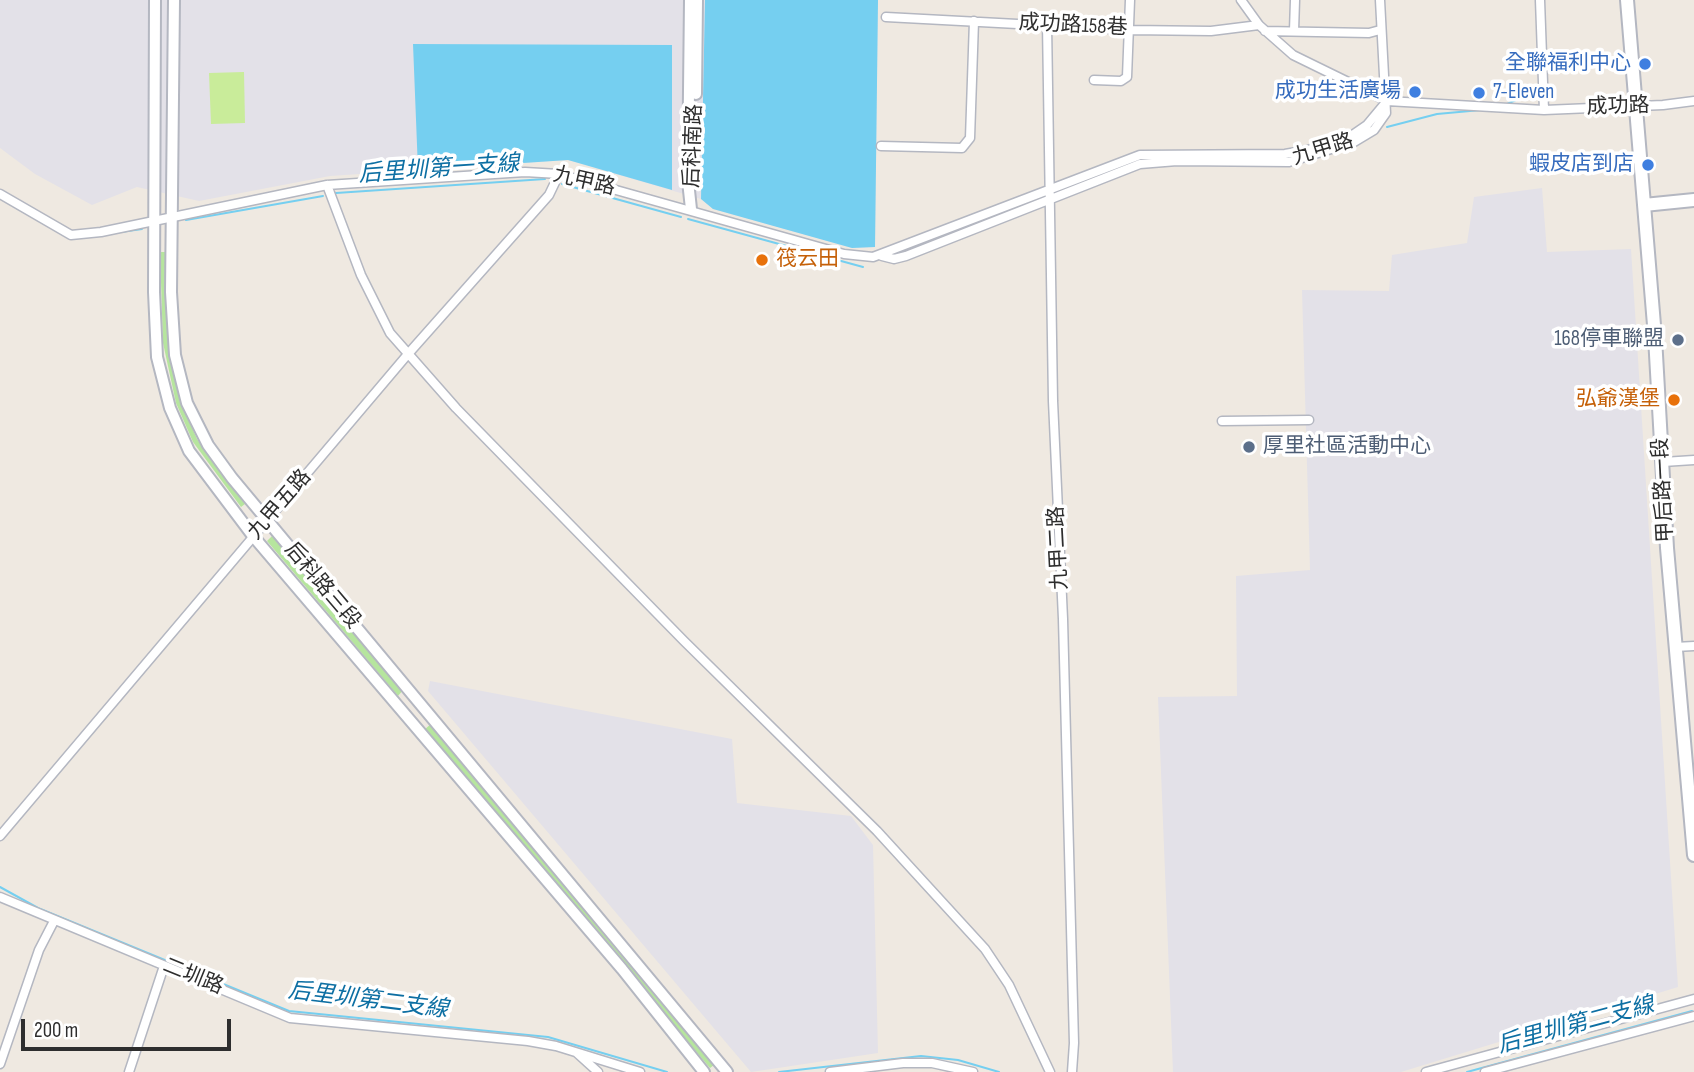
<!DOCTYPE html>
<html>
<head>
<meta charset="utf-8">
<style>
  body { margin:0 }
  #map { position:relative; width:1694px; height:1072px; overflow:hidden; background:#efe9e1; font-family:"Sofia Sans Condensed",sans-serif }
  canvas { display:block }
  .scale { position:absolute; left:21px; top:1019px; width:210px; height:32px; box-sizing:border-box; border:4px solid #2e2e2e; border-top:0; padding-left:9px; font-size:21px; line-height:24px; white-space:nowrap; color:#2e2e2e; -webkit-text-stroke:5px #fff; paint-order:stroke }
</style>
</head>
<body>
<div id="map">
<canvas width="1694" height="1072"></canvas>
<div class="scale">200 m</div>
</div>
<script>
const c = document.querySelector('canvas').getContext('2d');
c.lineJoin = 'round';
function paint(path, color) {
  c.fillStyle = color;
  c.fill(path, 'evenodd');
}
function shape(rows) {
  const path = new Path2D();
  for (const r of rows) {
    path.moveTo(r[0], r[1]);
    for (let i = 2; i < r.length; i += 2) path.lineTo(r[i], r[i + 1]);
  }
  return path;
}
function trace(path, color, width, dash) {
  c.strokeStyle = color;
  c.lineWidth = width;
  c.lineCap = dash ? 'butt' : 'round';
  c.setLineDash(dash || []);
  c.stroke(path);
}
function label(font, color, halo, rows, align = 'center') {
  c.font = font + ' "Sofia Sans Condensed","Noto Sans TC",sans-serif';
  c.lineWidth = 7;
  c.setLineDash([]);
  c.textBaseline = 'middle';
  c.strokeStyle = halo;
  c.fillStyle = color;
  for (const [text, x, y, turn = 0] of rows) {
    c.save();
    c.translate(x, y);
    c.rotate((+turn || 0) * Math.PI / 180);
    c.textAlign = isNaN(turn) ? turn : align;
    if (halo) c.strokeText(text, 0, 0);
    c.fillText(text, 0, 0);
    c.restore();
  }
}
paint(shape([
  [0,0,878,0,875,247,852,248,713,209,701,199,568,160,330,176,199,201,137,187,92,205,35,174,0,148],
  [1542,188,1547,252,1631,249,1678,987,1401,1072,1173,1072,1158,697,1237,696,1236,576,1310,570,1302,290,1389,291,1392,255,1467,243,1474,197],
  [430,681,732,739,737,803,851,816,873,845,878,1053,751,1072,428,691]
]), '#e3e1e8');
paint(shape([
  [160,252,167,252,169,339,180,400,197,439,245,504,241,507,193,442,176,403,163,343],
  [273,535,403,690,398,696,267,541],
  [432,723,714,1065,710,1068,424,730]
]), '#b6e59e');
paint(shape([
  [244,72,245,123,211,124,209,73]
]), '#c9ec9a');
paint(shape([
  [705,0,878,0,875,247,852,248,713,209,701,199],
  [413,44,672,45,672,190,568,160,418,170]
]), '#75cff0');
trace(shape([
  [1507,104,1540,89],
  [1387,127,1437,114,1481,110],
  [562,184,681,217],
  [336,193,545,179],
  [13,206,69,238],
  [688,219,863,267],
  [186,220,323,196],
  [78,238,142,229],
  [909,250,1040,198],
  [0,887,38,908,289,1011,548,1037,667,1072],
  [779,1072,921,1056,958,1060,999,1072],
  [1467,1072,1692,1011]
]), '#75cff0', 2);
const minor = shape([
  [1241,0,1259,25,1293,55,1387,101,1544,110,1663,105,1694,101],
  [1540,0,1544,110],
  [886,17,1130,30,1211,31,1259,25],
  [1047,24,1053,401,1063,619,1074,1043,1072,1072],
  [1265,31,1369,33,1380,30],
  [1294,31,1295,0],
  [1094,80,1121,81,1127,77,1130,0],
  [881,146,962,148,970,138,974,21],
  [327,185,361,275,390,333,456,408,684,641,877,831,985,949,1009,985,1050,1072],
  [0,194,71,235,101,232,327,185,525,172,559,174,844,254,873,257,1140,155,1285,154,1308,150,1351,136,1367,125,1387,101],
  [882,256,894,259,906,256,1140,164,1177,161,1289,162,1354,142,1374,130,1386,113,1380,0],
  [1222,421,1309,420],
  [1663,462,1694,460],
  [1675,647,1694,646],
  [0,836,408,354,549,195,559,174],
  [0,897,290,1018,528,1041,556,1046,640,1072],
  [577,1053,598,1072],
  [0,1064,39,950,54,921],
  [129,1072,164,966],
  [830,1072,903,1063,932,1063,973,1072],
  [1426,1072,1694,999],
  [1485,1072,1694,1016]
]);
const tertiary = shape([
  [155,0,154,292,157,357,170,408,189,451,253,536,622,969,704,1072],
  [174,0,171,292,175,355,187,403,208,445,232,478,727,1072],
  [690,0,688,181,691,209],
  [696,94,697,0]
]);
const secondary = shape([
  [1627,0,1655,337,1667,548,1694,855],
  [1644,205,1694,200]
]);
trace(minor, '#b4b7c1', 11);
trace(tertiary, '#b4b7c1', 14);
trace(secondary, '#b4b7c1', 16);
trace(minor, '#fff', 8);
trace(tertiary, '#fff', 10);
trace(secondary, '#fff', 12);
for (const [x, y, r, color] of [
  [1645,64,7,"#3f7fe0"],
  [1415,92,7,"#3f7fe0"],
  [1479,93,7,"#3f7fe0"],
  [1648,165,7,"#3f7fe0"],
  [762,260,7,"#e8710a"],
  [1678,340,7,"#5c6f8a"],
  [1674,400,7,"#e8710a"],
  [1249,447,7,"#5c6f8a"]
]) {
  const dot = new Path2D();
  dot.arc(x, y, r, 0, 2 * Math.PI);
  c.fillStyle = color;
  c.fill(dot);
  trace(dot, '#fff', 2.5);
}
label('21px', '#2e2e2e', '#fff', [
  ["成功路158巷",1073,26,3],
  ["成功路",1618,107,-2],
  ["后科南路",694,146,-88],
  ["九甲路",1323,150,-17],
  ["九甲路",584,182,13],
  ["甲后路一段",1664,490,-93],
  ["九甲五路",280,505,-49],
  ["九甲二路",1059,548,-93],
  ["后科路三段",322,586,50],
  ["二圳路",193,977,22]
]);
label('21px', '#366cbe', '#fff', [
  ["全聯福利中心",1631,64],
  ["成功生活廣場",1401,92],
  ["7-Eleven",1493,93,"left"],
  ["蝦皮店到店",1634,165]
], 'right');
label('21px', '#c56008', '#fff', [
  ["筏云田",776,260],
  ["弘爺漢堡",1660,400,"right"]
], 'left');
label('21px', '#4e5e75', '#fff', [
  ["168停車聯盟",1664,340],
  ["厚里社區活動中心",1263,447,"left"]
], 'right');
label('italic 23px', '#0d6fa3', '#fff', [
  ["后里圳第一支線",439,170,-4],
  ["后里圳第二支線",368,1001,7],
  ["后里圳第二支線",1576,1026,-15]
]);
</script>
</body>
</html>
